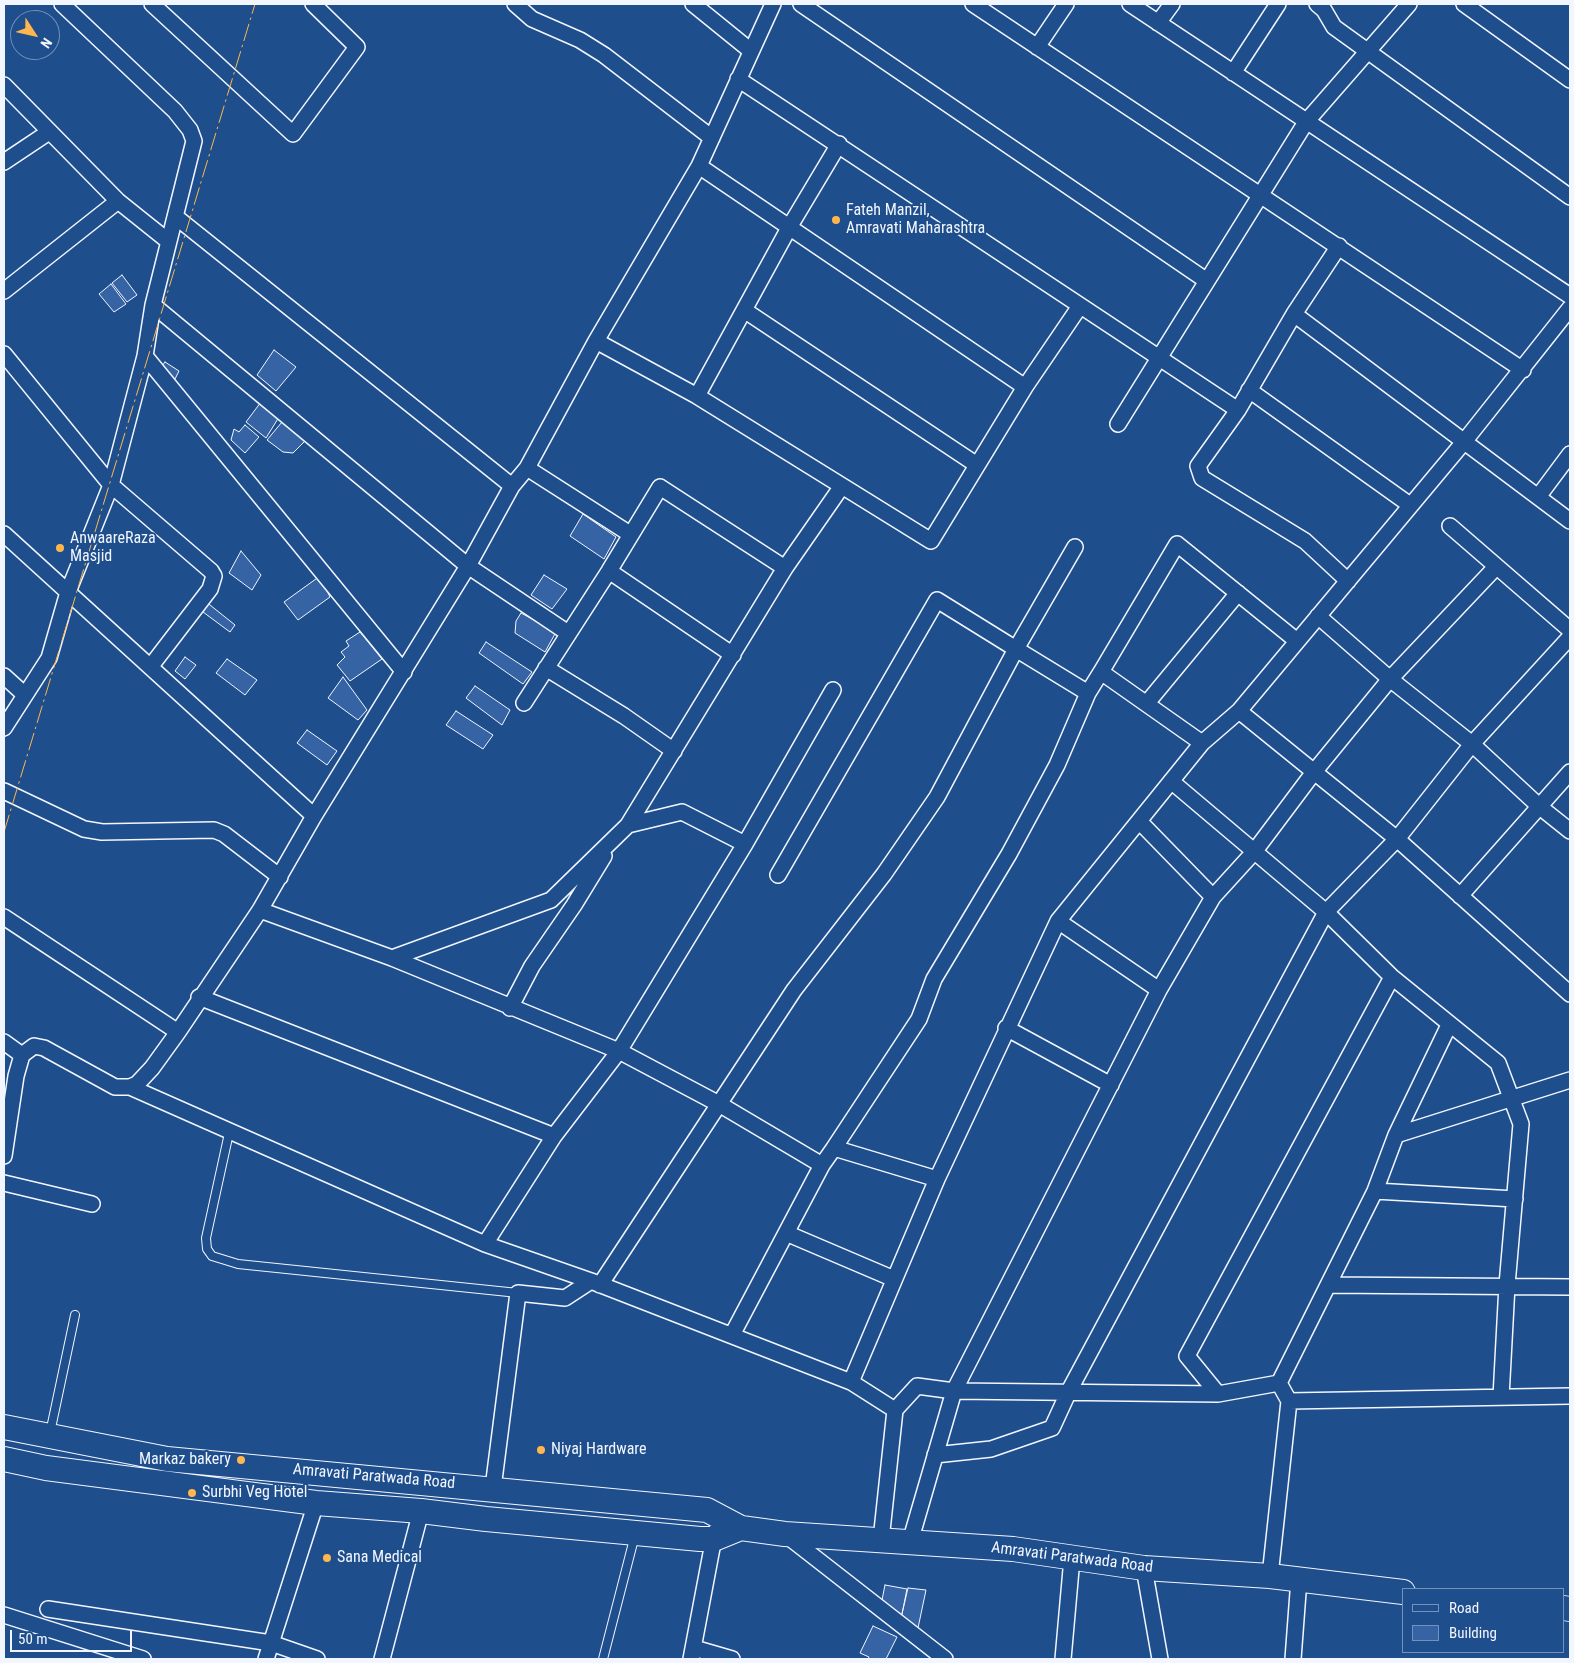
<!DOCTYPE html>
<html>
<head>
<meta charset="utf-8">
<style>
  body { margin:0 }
  #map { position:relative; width:1574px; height:1663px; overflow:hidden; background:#1f4e8c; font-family:"Roboto Condensed",sans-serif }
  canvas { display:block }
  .frame { position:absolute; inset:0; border:5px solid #f2f6ff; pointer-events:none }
  .legend { position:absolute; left:1402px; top:1588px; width:162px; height:65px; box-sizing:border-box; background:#1f4e8c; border:1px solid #7391ba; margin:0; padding:6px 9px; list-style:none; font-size:15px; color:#f2f6ff }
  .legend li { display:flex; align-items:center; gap:10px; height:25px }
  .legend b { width:25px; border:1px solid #7391ba }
  .north { position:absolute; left:10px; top:10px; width:50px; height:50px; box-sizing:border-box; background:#1f4e8c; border:1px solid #7391ba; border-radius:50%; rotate:125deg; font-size:14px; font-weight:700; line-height:20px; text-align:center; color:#f2f6ff }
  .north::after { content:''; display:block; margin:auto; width:18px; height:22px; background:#ffb74d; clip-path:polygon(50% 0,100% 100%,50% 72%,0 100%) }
  .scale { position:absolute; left:10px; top:1630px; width:122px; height:22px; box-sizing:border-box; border:2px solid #f2f6ff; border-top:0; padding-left:6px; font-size:15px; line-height:18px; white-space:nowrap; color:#f2f6ff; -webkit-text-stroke:4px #1f4e8c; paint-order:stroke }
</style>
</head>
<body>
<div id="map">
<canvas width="1574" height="1663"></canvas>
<div class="frame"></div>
<ul class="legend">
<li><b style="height:6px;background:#1f4e8c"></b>Road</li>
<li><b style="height:14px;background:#3563a3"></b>Building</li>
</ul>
<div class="north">N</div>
<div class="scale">50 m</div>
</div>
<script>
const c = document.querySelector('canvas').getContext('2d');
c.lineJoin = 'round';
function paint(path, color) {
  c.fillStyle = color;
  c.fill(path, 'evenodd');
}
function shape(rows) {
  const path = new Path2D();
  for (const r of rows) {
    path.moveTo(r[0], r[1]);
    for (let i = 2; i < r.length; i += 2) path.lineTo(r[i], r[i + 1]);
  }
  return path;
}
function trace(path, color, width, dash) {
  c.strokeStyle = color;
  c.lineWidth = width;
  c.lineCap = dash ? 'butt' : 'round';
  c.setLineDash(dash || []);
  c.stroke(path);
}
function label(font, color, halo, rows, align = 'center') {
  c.font = font + ' "Roboto Condensed",sans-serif';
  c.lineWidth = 4;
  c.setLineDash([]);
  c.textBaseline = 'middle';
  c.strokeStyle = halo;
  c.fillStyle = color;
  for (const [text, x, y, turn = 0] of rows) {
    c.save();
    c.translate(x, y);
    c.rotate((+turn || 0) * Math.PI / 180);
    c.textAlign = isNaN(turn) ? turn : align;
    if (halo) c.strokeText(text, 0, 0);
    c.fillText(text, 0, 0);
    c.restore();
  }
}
const building = shape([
  [122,275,137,295,127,302,112,283,122,275],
  [111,284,126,304,114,312,99,294,111,284],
  [274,350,296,367,276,391,257,375,274,350],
  [165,362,179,371,175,379,161,367,165,362],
  [261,402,279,417,266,438,246,422,261,402],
  [282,422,306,440,293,453,283,452,267,440,282,422],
  [245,425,259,437,245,453,231,440,234,429,239,432,245,425],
  [583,514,616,537,604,559,570,536,583,514],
  [241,551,261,575,252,590,229,573,241,551],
  [544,575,567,589,552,609,531,595,544,575],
  [320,576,330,597,298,620,284,602,320,576],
  [205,601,235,625,230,632,199,609,205,601],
  [521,613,556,632,545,652,515,633,516,621,521,613],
  [360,632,382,659,350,681,337,665,345,657,341,652,349,646,346,641,360,632],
  [486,642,532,672,523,684,479,653,486,642],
  [185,657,196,665,185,679,175,671,185,657],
  [227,659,257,680,245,695,216,673,227,659],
  [343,677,367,710,358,720,328,698,343,677],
  [475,686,510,710,502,725,466,698,475,686],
  [456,711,493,735,483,749,446,725,456,711],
  [307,730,337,751,327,765,297,743,307,730],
  [885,1585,907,1589,901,1619,881,1605,885,1585],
  [908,1588,926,1590,918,1628,901,1618,908,1588],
  [873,1626,897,1637,886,1659,868,1659,869,1657,860,1653,873,1626]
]);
paint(building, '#3563a3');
trace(building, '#f2f6ff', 1);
const service = shape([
  [229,1133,206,1238,207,1249,212,1256,238,1264,518,1293],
  [50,1433,75,1315],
  [603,1659,635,1535]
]);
const minor = shape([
  [152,4,293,134,357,47,313,4],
  [515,4,532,19,580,40,604,55,712,138],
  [693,4,751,51],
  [801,4,1207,281],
  [973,4,1523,370],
  [1130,4,1570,296],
  [1317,4,1324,10,1334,27,1570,197],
  [1464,4,1570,80],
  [1158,23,1172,4],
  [1037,47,1066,4],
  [1233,73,1278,4],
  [738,79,1238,410],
  [4,85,118,201,168,241],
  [4,162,49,132],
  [699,166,1025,387],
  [176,217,512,486],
  [1339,246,1294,314,1238,410,1198,466,1202,478,1305,541,1348,581],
  [4,291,118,201],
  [153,305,468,566,568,633],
  [744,310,977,465],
  [1294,314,1570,521],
  [596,341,697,396,931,541,1025,387,1080,306],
  [4,354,111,485,211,571,214,576,210,589,151,666],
  [145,356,404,672],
  [1249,390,1410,505],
  [697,396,790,226,839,144],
  [1118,424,1306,122,1409,4],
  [527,468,630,534],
  [1538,497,1570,454],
  [1450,526,1570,630],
  [4,534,314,816],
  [609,571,733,655],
  [1318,616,1390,679,1472,744,1540,807,1570,831],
  [546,668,624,716,674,751],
  [1101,672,1177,544,1297,641],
  [4,676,25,695],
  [524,703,609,571,660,487,785,568],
  [1147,703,1238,593],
  [1239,711,1397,839,1570,994],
  [4,728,49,658,68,592,111,485,145,356,153,305,194,141,190,130,175,111,62,4],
  [1171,781,1326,912,1392,977,1498,1063,1521,1124,1507,1285,1501,1397],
  [4,791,84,829,102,832,214,830,224,834,280,877],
  [1139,821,1213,897],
  [628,825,785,568,842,486],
  [778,875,937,600,1016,649,1075,547],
  [1460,896,1570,772],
  [260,910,392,958,619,1051,719,1104,822,1165],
  [4,917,178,1032],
  [1058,921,1159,990],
  [392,958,551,900,628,825,682,812,745,844],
  [199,997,554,1136,619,1051,745,844,833,690],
  [510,1008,532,966,574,905,604,856],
  [1006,1028,1111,1085],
  [4,1042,22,1055],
  [130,1087,485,1244,591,1281,851,1382],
  [1396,1135,1570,1080],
  [834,1148,919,1019,934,979,1009,854,1057,765,1088,693],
  [4,1156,16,1076,22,1055,34,1046,44,1048,115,1087,130,1087,137,1084,152,1068,178,1032,260,910,314,816,468,566,512,486,527,468,596,341,699,166,773,4],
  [4,1183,92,1204],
  [1375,1191,1515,1199],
  [786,1233,894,1279],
  [485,1244,554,1136],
  [600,1285,794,990,884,874,937,797,1016,649,1088,693,1101,672,1202,743],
  [1329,1285,1570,1287],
  [732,1335,822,1165,834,1148,937,1179],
  [1218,1394,1187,1356,1392,977],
  [1289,1401,1570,1396],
  [895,1410,917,1386,954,1391,1218,1394,1279,1383],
  [935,1455,991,1449,1052,1428,1069,1391,1326,912,1397,839,1472,744,1570,637],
  [493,1488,518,1293,565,1298,591,1281],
  [786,1535,945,1659],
  [881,1540,895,1410,851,1382,937,1179,1058,921,1202,743,1239,711,1463,443,1570,308],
  [910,1542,954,1391,1159,990,1213,897,1254,852,1314,772,1390,679,1496,567],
  [1144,1568,1160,1659],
  [1270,1576,1289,1401,1279,1383,1375,1191,1396,1135,1449,1025],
  [48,1609,271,1643,317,1659],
  [4,1615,143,1659],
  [694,1648,732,1659],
  [266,1659,316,1503],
  [382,1659,421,1511],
  [691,1659,715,1532],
  [1063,1659,1072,1558],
  [1293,1659,1299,1579]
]);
const primary = shape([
  [4,1427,167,1459,707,1510,741,1528,785,1534,1013,1549,1144,1568,1270,1576,1403,1592],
  [4,1459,46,1468,316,1503,421,1511,486,1519,700,1539,714,1539,741,1528],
  [1563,1608,1570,1609]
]);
trace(service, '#f2f6ff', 10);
trace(minor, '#f2f6ff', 18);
trace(primary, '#f2f6ff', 26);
trace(service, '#1f4e8c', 8);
trace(minor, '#1f4e8c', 15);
trace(primary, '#1f4e8c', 24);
trace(shape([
  [4,832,255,4]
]), '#ffb74d', 1, [18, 4, 2.5, 4]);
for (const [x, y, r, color] of [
  [836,220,5,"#ffb74d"],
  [60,548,5,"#ffb74d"],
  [541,1450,5,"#ffb74d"],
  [241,1460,5,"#ffb74d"],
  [192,1493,5,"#ffb74d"],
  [327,1558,5,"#ffb74d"]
]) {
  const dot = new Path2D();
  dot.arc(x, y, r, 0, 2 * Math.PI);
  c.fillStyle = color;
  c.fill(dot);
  trace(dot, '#1f4e8c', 2);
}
label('16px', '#f2f6ff', '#1f4e8c', [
  ["Fateh Manzil,",846,211],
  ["Amravati Maharashtra",846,229],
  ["AnwaareRaza",70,539],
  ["Masjid",70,557],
  ["Niyaj Hardware",551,1450],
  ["Markaz bakery",231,1460,"right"],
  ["Surbhi Veg Hotel",202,1493],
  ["Sana Medical",337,1558]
], 'left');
label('16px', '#f2f6ff', '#1f4e8c', [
  ["Amravati Paratwada Road",374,1477,5],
  ["Amravati Paratwada Road",1072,1558,7]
]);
</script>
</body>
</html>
